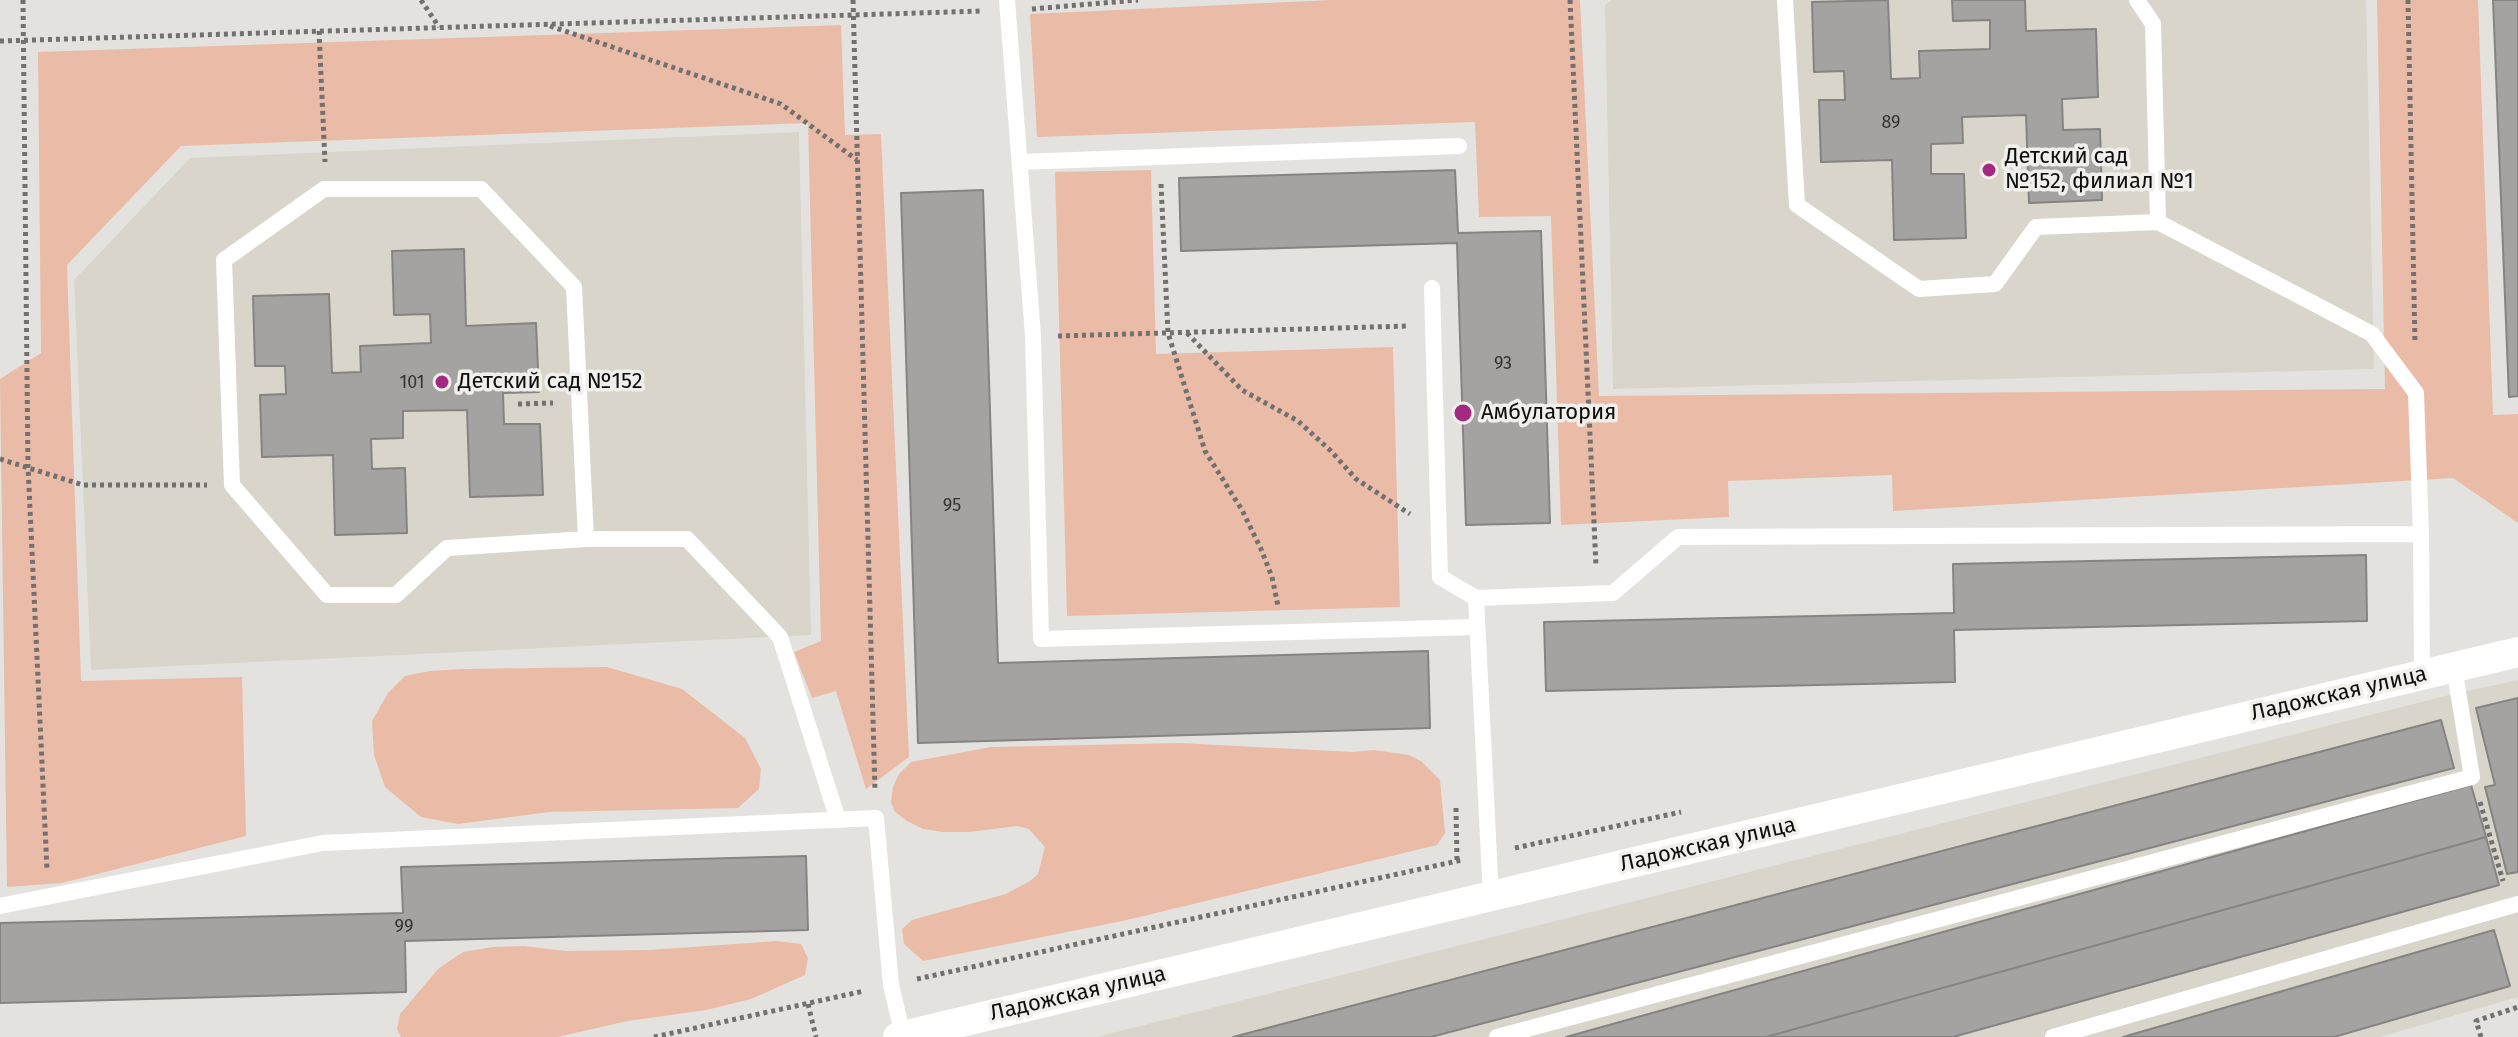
<!DOCTYPE html>
<html>
<head>
<meta charset="utf-8">
<style>
  body { margin:0 }
  canvas { display:block; background:#e3e2df }
</style>
</head>
<body>
<canvas width="2518" height="1037"></canvas>
<script>
const c = document.querySelector('canvas').getContext('2d');
c.lineJoin = 'round';
function paint(path, color) {
  c.fillStyle = color;
  c.fill(path, 'evenodd');
}
function shape(rows) {
  const path = new Path2D();
  for (const r of rows) {
    path.moveTo(r[0], r[1]);
    for (let i = 2; i < r.length; i += 2) path.lineTo(r[i], r[i + 1]);
  }
  return path;
}
function trace(path, color, width, dash) {
  c.strokeStyle = color;
  c.lineWidth = width;
  c.lineCap = dash ? 'butt' : 'round';
  c.setLineDash(dash || []);
  c.stroke(path);
}
function label(font, color, halo, rows, align = 'center') {
  c.font = font + ' "Fira Sans",sans-serif';
  c.lineWidth = 7;
  c.setLineDash([]);
  c.textBaseline = 'middle';
  c.strokeStyle = halo;
  c.fillStyle = color;
  for (const [text, x, y, turn = 0] of rows) {
    c.save();
    c.translate(x, y);
    c.rotate((+turn || 0) * Math.PI / 180);
    c.textAlign = isNaN(turn) ? turn : align;
    if (halo) c.strokeText(text, 0, 0);
    c.fillText(text, 0, 0);
    c.restore();
  }
}
paint(shape([
  [1612,0,2366,0,2374,369,1613,389,1605,5],
  [799,132,811,635,91,670,74,280,190,158],
  [2518,680,2518,997,2380,1037,1097,1037,2449,695]
]), '#d9d5cb');
paint(shape([
  [1332,0,1580,0,1599,396,2385,389,2377,0,2478,0,2493,415,2518,414,2518,523,2453,478,1893,511,1892,475,1728,481,1729,517,1561,525,1551,216,1479,217,1475,122,1037,137,1030,14],
  [841,25,845,135,881,134,909,757,866,789,836,691,812,698,794,652,821,641,808,123,181,146,67,265,81,681,242,677,246,836,62,883,7,887,0,379,41,353,38,52],
  [1151,170,1156,354,1393,347,1400,607,1067,616,1055,172],
  [607,667,682,689,745,738,761,769,759,789,738,808,549,812,458,824,421,817,385,787,374,755,372,721,388,693,405,676,430,671,463,669],
  [1180,743,1353,752,1374,750,1409,755,1421,761,1440,780,1445,833,1437,845,1127,920,923,961,904,944,902,929,912,920,1006,894,1030,881,1038,874,1045,847,1029,829,1017,826,969,832,943,832,923,829,907,821,895,812,891,802,893,787,899,774,911,762,991,747],
  [777,941,801,944,808,958,805,975,751,999,706,1010,628,1021,557,1037,401,1037,397,1029,400,1014,439,968,463,952,493,947,524,946,565,951,649,950]
]), '#eabca7');
const building = shape([
  [1888,0,1891,79,1920,78,1919,51,1990,49,1990,20,1953,21,1952,0,2025,0,2026,31,2096,29,2098,97,2062,99,2063,130,2100,129,2102,200,2029,203,2026,115,1962,117,1963,143,1931,144,1931,174,1964,174,1966,238,1894,240,1892,160,1821,162,1819,100,1845,100,1844,71,1814,72,1812,2,1888,0],
  [2493,0,2518,0,2518,396,2509,397,2493,0],
  [1455,170,1458,233,1541,231,1550,523,1466,525,1457,243,1181,251,1179,178,1455,170],
  [983,190,998,663,1428,651,1430,728,918,743,901,193,983,190],
  [464,249,466,326,536,323,539,392,503,393,504,424,540,424,543,495,470,497,467,410,403,411,403,438,371,439,372,469,405,468,407,533,335,535,333,455,262,457,260,395,286,394,285,366,255,366,253,296,329,294,332,373,361,372,360,346,431,343,430,314,394,315,392,251,464,249],
  [2366,555,2367,621,1954,630,1955,682,1546,691,1544,622,1954,613,1953,564,2366,555],
  [2518,698,2518,872,2507,874,2485,787,2495,785,2476,708,2518,698],
  [2441,720,2454,768,1431,1037,1233,1037,2441,720],
  [2471,785,2486,837,1766,1037,1566,1037,2471,785],
  [2486,837,2499,885,1953,1037,1766,1037,2486,837],
  [806,856,808,930,405,941,406,992,0,1003,0,923,403,913,401,867,806,856],
  [2494,930,2510,986,2334,1037,2123,1037,2494,930]
]);
paint(building, '#a5a3a1');
trace(building, '#868482', 2);
trace(shape([
  [23,0,28,466,47,870],
  [421,0,439,27],
  [853,0,875,791],
  [1570,0,1596,566],
  [2408,0,2415,344],
  [1032,9,1138,0],
  [550,26,781,104,857,160],
  [319,31,325,162],
  [0,41,983,11],
  [1161,184,1168,333,1205,451,1242,510,1261,549,1272,577,1278,606],
  [1187,333,1242,390,1298,421,1331,451,1356,479,1410,514],
  [1058,336,1408,326],
  [518,404,553,403],
  [0,459,83,485,207,485],
  [2480,802,2503,881],
  [1456,808,1457,861],
  [1515,848,1681,812],
  [917,979,1462,860],
  [808,1004,816,1037],
  [654,1037,864,991],
  [2481,1037,2476,1021,2518,1007]
]), '#72716f', 5, [4, 4]);
trace(shape([
  [1007,0,1033,336,1041,639,1476,627],
  [1785,0,1797,205,1919,289,1995,284,2036,227,2158,222,2372,334,2416,393,2421,534],
  [2137,0,2153,24,2158,222],
  [1020,162,1459,146],
  [1432,288,1440,577,1476,598],
  [586,539,447,548,396,595,327,595,232,485,224,260,324,189,481,189,574,287,586,539,687,539,780,637,838,820],
  [1491,897,1476,598,1613,593,1678,537,2421,534,2422,674],
  [0,906,323,843,876,818,891,985,903,1036],
  [1497,1037,2472,777,2454,667],
  [2053,1037,2518,904]
]), '#fff', 16);
trace(shape([
  [898,1037,2518,652]
]), '#fff', 30);
for (const [x, y, r, color] of [
  [1989,170,8,"#a42a81"],
  [442,382,8,"#a42a81"],
  [1463,413,10,"#a42a81"]
]) {
  const dot = new Path2D();
  dot.arc(x, y, r, 0, 2 * Math.PI);
  c.fillStyle = color;
  c.fill(dot);
  trace(dot, '#f0efec', 3);
}
label('18px', '#343332', null, [
  ["89",1891,123],
  ["93",1503,364],
  ["101",412,383],
  ["95",952,506],
  ["99",404,927]
]);
label('22px', '#0f0e0d', '#f0efec', [
  ["Детский сад",2005,157],
  ["№152, филиал №1",2005,182],
  ["Детский сад №152",458,382],
  ["Амбулатория",1481,413]
], 'left');
label('22px', '#0f0e0d', '#f0efec', [
  ["Ладожская улица",2339,694,-13],
  ["Ладожская улица",1708,845,-13],
  ["Ладожская улица",1078,994,-13]
]);
</script>
</body>
</html>
